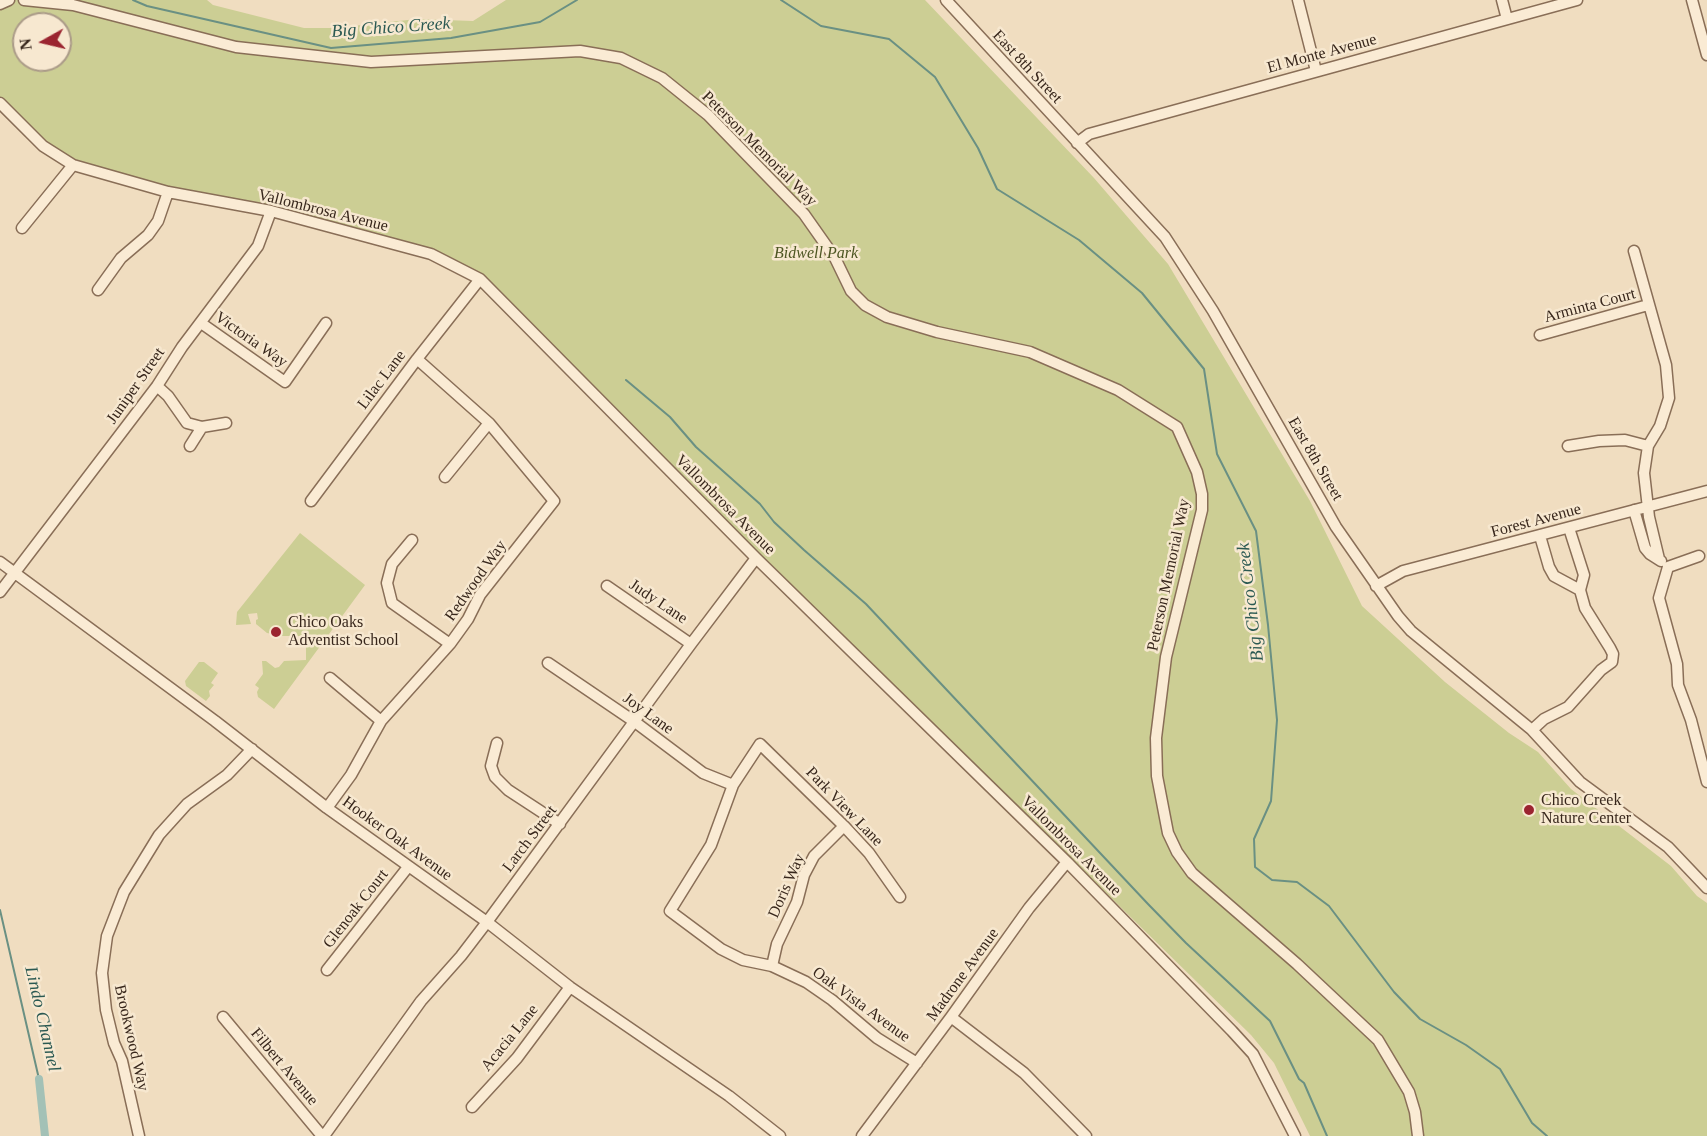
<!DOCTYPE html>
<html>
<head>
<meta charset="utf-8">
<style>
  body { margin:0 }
  #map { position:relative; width:1707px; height:1136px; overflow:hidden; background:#f0ddc0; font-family:"Times New Roman",serif }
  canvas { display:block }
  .north { position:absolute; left:12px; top:12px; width:60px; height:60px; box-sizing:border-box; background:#f7e8d0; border:2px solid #ab9b88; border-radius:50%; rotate:262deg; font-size:16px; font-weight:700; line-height:24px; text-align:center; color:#38271c }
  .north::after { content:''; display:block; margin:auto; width:21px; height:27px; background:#9b2530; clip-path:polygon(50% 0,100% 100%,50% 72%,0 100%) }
</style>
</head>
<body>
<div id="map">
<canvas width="1707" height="1136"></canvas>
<div class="north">N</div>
</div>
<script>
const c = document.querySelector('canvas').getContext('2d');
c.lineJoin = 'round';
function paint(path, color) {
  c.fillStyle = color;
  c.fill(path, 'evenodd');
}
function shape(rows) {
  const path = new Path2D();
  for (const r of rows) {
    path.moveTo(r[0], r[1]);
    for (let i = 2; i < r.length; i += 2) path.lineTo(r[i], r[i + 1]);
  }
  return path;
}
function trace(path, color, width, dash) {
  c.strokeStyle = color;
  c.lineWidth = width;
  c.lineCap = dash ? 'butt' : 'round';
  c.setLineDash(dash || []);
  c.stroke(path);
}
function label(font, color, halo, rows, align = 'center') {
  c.font = font + ' "Times New Roman",serif';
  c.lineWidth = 5;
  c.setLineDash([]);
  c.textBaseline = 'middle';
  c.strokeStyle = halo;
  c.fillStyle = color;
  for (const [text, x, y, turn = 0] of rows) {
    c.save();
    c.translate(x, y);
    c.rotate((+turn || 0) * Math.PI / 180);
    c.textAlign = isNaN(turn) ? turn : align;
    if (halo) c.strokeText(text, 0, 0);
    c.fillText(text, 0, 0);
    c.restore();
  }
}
paint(shape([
  [0,0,207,0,213,5,304,28,334,28,417,19,473,21,506,0,925,0,1094,178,1168,264,1310,501,1362,606,1445,682,1509,733,1538,752,1571,789,1671,866,1697,896,1707,903,1707,1136,1310,1136,1274,1063,1251,1035,480,279,431,254,73,165,0,103],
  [24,24,60,24,60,60,24,60],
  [300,533,365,585,274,709,258,697,257,692,259,688,255,685,263,674,262,661,266,661,275,668,279,667,284,661,306,660,306,636,283,636,267,633,256,624,256,620,258,619,257,613,248,614,251,624,236,625,237,612],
  [199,662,204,662,218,673,211,683,214,685,209,691,210,696,206,701,186,686,185,681]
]), '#ccce94');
trace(shape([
  [133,0,147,6,331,48,451,38,540,22,577,0],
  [781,0,821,26,889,39,935,77,978,148,997,189,1079,240,1142,293,1204,369,1217,454,1256,531,1268,625,1277,720,1271,801,1254,839,1255,867,1272,880,1297,882,1329,906,1394,992,1420,1019,1466,1045,1500,1069,1532,1123,1547,1136],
  [626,380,670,417,696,447,760,504,774,522,804,550,866,604,1148,904,1186,943,1270,1021,1299,1079,1304,1083,1327,1136],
  [0,910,39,1079]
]), '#6a9083', 2);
trace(shape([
  [39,1079,45,1136]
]), '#a3c1b6', 8);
const minor = shape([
  [24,0,73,5,236,47,371,62,580,51,621,58,662,78,708,115,804,214,835,258,851,291,865,305,887,317,937,332,1030,352,1118,390,1177,427,1197,472,1202,494,1202,510,1166,657,1156,738,1157,776,1168,833,1177,852,1192,873,1297,964,1378,1040,1409,1092,1415,1112,1418,1136],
  [946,0,1165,237,1213,311,1336,527,1398,616,1411,631,1532,730,1580,782,1668,847,1707,888],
  [1298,0,1316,71],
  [1502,0,1507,19],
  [1692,0,1707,55],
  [0,4,9,0],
  [0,103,43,146,73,165,168,192,271,211,431,254,480,279,756,558,1067,862,1232,1031,1253,1054,1295,1136],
  [1077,143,1089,134,1577,0],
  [22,228,73,165],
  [1634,251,1666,365,1669,398,1660,426,1648,446,1644,473,1649,517,1659,559],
  [98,290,121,258,148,235,158,221,168,192],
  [201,323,285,382,326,323],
  [1540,335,1648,305],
  [157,386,168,396,187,423,202,427,226,423],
  [190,446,202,427],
  [1568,446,1599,441,1625,440,1648,446],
  [445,477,489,423],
  [311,501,417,359,480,279],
  [1634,510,1645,548,1650,554,1661,561],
  [1540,536,1549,567,1554,576,1580,590],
  [412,540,392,564,387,583,392,603,450,644],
  [1699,556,1668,567,1659,598,1677,664,1678,685,1691,720,1707,782],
  [0,562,215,721,327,808,487,922,570,987,729,1096,780,1136],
  [607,586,691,644],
  [1376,586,1403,571,1707,491],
  [0,592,157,386,182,347,258,246,271,211],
  [548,663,635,722,703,773,733,785],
  [330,678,381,721],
  [1532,730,1544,719,1568,707,1601,670,1612,662,1613,654,1610,648,1585,608,1580,590,1584,575,1569,528],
  [497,743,491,766,495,777,508,790,560,824],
  [327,808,351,775,381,721,450,644,468,619,480,595,554,501,489,423,417,359],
  [900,897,869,853,844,826,760,744,733,785,711,845,670,911,721,949,743,960,772,966,806,982,832,1000,877,1038,917,1063],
  [772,966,777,944,797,902,804,875,814,856,844,826],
  [327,970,408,867],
  [223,1017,322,1136],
  [951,1017,1024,1073,1086,1136],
  [472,1107,517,1058,570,987],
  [139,1136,122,1061,114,1043,106,1010,102,973,107,936,124,892,159,835,187,804,227,775,252,749],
  [324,1136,421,1001,461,956,487,922,691,644,756,558],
  [862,1136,951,1017,1029,908,1067,862]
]);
trace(minor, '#896e57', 13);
trace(minor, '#faebd4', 10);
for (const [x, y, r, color] of [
  [276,632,6,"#9b2530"],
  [1529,810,6,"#9b2530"]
]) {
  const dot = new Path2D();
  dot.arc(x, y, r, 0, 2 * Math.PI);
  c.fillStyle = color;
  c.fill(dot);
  trace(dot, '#f7e8d0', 2);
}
label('16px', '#38271c', '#f7e8d0', [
  ["El Monte Avenue",1322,54,-15],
  ["East 8th Street",1027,67,47],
  ["Peterson Memorial Way",759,149,45],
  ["Vallombrosa Avenue",323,211,14],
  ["Arminta Court",1590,306,-15],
  ["Victoria Way",251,340,35],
  ["Lilac Lane",382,380,-53],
  ["Juniper Street",136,386,-55],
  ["East 8th Street",1315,459,60],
  ["Vallombrosa Avenue",725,505,45],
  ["Forest Avenue",1536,521,-15],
  ["Peterson Memorial Way",1169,575,-78],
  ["Redwood Way",476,581,-55],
  ["Judy Lane",658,602,34],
  ["Joy Lane",648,714,36],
  ["Park View Lane",844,807,46],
  ["Hooker Oak Avenue",397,839,36],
  ["Larch Street",530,839,-53],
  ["Vallombrosa Avenue",1071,846,45],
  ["Doris Way",787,886,-66],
  ["Glenoak Court",356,909,-52],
  ["Madrone Avenue",963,975,-54],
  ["Oak Vista Avenue",861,1005,36],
  ["Brookwood Way",131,1038,77],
  ["Acacia Lane",510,1038,-51],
  ["Filbert Avenue",284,1067,50]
]);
label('italic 16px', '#4d5622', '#f7e8d0', [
  ["Bidwell Park",816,254]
]);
label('16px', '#38271c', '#f7e8d0', [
  ["Chico Oaks",288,623],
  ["Adventist School",288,641],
  ["Chico Creek",1541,801],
  ["Nature Center",1541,819]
], 'left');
label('italic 18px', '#2b5952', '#f7e8d0', [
  ["Big Chico Creek",391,28,-4],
  ["Big Chico Creek",1251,602,-97],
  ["Lindo Channel",42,1019,77]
]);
</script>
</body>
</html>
